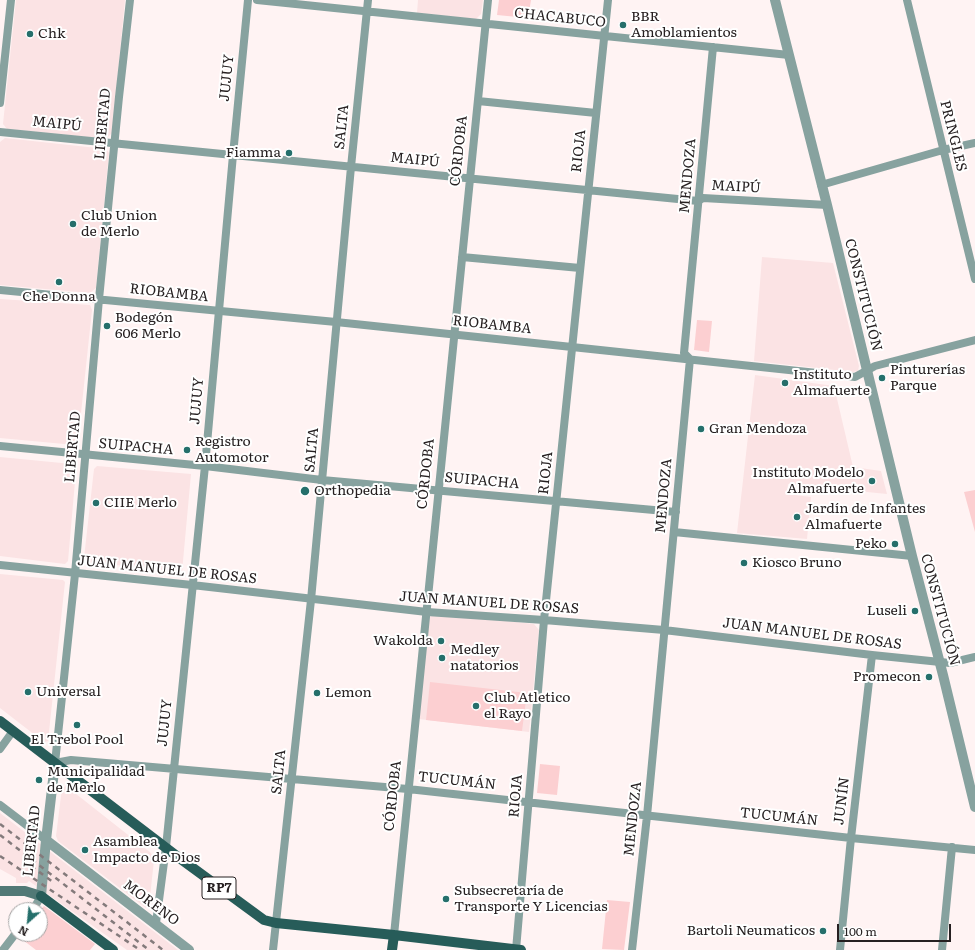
<!DOCTYPE html>
<html>
<head>
<meta charset="utf-8">
<style>
  body { margin:0 }
  #map { position:relative; width:975px; height:950px; overflow:hidden; background:#fff3f3; font-family:Literata,serif }
  canvas { display:block }
  .north { position:absolute; left:8px; top:902px; width:40px; height:40px; box-sizing:border-box; background:#fff; border:1px solid #a8a6a6; border-radius:50%; rotate:207deg; font-size:11px; font-weight:700; line-height:16px; text-align:center; color:#262021 }
  .north::after { content:''; display:block; margin:auto; width:14px; height:18px; background:#256f6b; clip-path:polygon(50% 0,100% 100%,50% 72%,0 100%) }
  .scale { position:absolute; left:837px; top:924px; width:114px; height:18px; box-sizing:border-box; border:2px solid #262021; border-top:0; padding-left:5px; font-size:12px; line-height:14px; white-space:nowrap; color:#262021; -webkit-text-stroke:3px #fff; paint-order:stroke }
</style>
</head>
<body>
<div id="map">
<canvas width="975" height="950"></canvas>
<div class="north">N</div>
<div class="scale">100 m</div>
</div>
<script>
const c = document.querySelector('canvas').getContext('2d');
c.lineJoin = 'round';
function paint(path, color) {
  c.fillStyle = color;
  c.fill(path, 'evenodd');
}
function shape(rows) {
  const path = new Path2D();
  for (const r of rows) {
    path.moveTo(r[0], r[1]);
    for (let i = 2; i < r.length; i += 2) path.lineTo(r[i], r[i + 1]);
  }
  return path;
}
function trace(path, color, width, dash) {
  c.strokeStyle = color;
  c.lineWidth = width;
  c.lineCap = dash ? 'butt' : 'round';
  c.setLineDash(dash || []);
  c.stroke(path);
}
function label(font, color, halo, rows, align = 'center') {
  c.font = font + ' Literata,serif';
  c.lineWidth = 4;
  c.setLineDash([]);
  c.textBaseline = 'middle';
  c.strokeStyle = halo;
  c.fillStyle = color;
  for (const [text, x, y, turn = 0] of rows) {
    c.save();
    c.translate(x, y);
    c.rotate((+turn || 0) * Math.PI / 180);
    c.textAlign = isNaN(turn) ? turn : align;
    if (halo) c.strokeText(text, 0, 0);
    c.fillText(text, 0, 0);
    c.restore();
  }
}
paint(shape([
  [16,0,125,0,112,133,106,139,7,129,3,124],
  [418,0,483,0,481,14,476,19,417,13],
  [5,138,106,149,109,153,96,288,90,293,0,285,0,142],
  [762,257,833,263,859,366,858,371,853,372,754,361],
  [0,299,90,305,92,310,78,441,75,445,0,438],
  [755,375,834,386,853,467,881,471,887,494,788,484,787,494,811,497,807,539,737,533],
  [0,457,72,464,76,470,68,561,65,564,0,556],
  [97,466,191,474,182,572,87,562,84,558,94,469],
  [0,574,63,580,65,582,48,741,44,742,0,708],
  [435,613,534,624,539,630,529,732,419,719,429,618],
  [66,786,151,853,154,860,149,906,146,908,58,841,56,836,62,788],
  [0,813,178,950,127,950,29,881,27,883,16,883,16,878,0,869]
]), '#fbe3e4');
paint(shape([
  [499,0,531,0,528,18,497,15],
  [697,320,712,321,709,352,694,350],
  [975,490,975,532,964,492],
  [430,682,527,693,522,731,426,720],
  [540,764,560,766,557,795,537,793],
  [607,900,630,902,624,950,602,949],
  [44,906,95,944,90,950,36,950,19,937,22,934,40,934,40,910]
]), '#fccfd1');
trace(shape([
  [130,0,119,97,99,299,75,574,55,763,71,760,408,789,851,838,975,850],
  [257,0,789,55],
  [907,0,975,279],
  [478,101,596,113],
  [0,103,11,0],
  [0,132,698,201,703,198,827,205],
  [821,185,943,150,975,143],
  [462,257,580,268],
  [0,290,336,322,855,377,875,366,975,340],
  [0,446,205,466,322,480,676,512],
  [674,532,912,556],
  [0,565,192,585,427,612,544,620,664,630,872,655,950,663,975,657],
  [0,749,13,731],
  [0,805,46,840],
  [33,910,41,896],
  [156,923,166,847,205,466,233,155,248,0],
  [394,935,488,0],
  [3,950,16,933],
  [273,950,311,600,351,167,368,0],
  [516,950,544,620,608,0],
  [632,950,647,816,690,359,684,353,713,47],
  [840,950,851,838,872,655],
  [942,950,952,847]
]), '#87a29f', 8);
trace(shape([
  [775,0,827,205,912,556,943,675,975,807],
  [46,840,189,950],
  [41,896,46,840,55,763]
]), '#87a29f', 10);
trace(shape([
  [0,891,25,891,41,896]
]), '#517976', 10);
trace(shape([
  [0,721,178,857,264,920,276,923,394,935,521,950],
  [41,896,113,950],
  [392,950,394,935]
]), '#275c59', 10);
trace(shape([
  [0,824,163,950],
  [0,835,149,950],
  [0,856,140,950],
  [31,866,53,882]
]), '#837a7b', 2.5, [5, 5]);
for (const [x, y, r, color] of [
  [623,25,4,"#256f6b"],
  [30,34,4,"#256f6b"],
  [289,153,4,"#256f6b"],
  [73,224,4,"#256f6b"],
  [59,282,4,"#256f6b"],
  [107,326,4,"#256f6b"],
  [882,378,4,"#256f6b"],
  [785,383,4,"#256f6b"],
  [701,429,4,"#256f6b"],
  [187,450,4,"#256f6b"],
  [872,481,4,"#256f6b"],
  [305,491,5,"#256f6b"],
  [96,503,4,"#256f6b"],
  [797,517,4,"#256f6b"],
  [895,544,4,"#256f6b"],
  [744,563,4,"#256f6b"],
  [915,611,4,"#256f6b"],
  [441,641,4,"#256f6b"],
  [442,658,4,"#256f6b"],
  [929,677,4,"#256f6b"],
  [28,692,4,"#256f6b"],
  [317,693,4,"#256f6b"],
  [476,706,4,"#256f6b"],
  [77,725,4,"#256f6b"],
  [39,780,4,"#256f6b"],
  [85,850,4,"#256f6b"],
  [446,899,4,"#256f6b"],
  [823,931,4,"#256f6b"]
]) {
  const dot = new Path2D();
  dot.arc(x, y, r, 0, 2 * Math.PI);
  c.fillStyle = color;
  c.fill(dot);
  trace(dot, '#fff', 1.5);
}
for (const [x, y, w] of [
  [219,888,34]
]) {
  const box = new Path2D();
  box.roundRect(x - w / 2, y - 11, w, 22, 3);
  c.fillStyle = '#fff';
  c.fill(box);
  trace(box, '#262021', 1);
}
label('bold 13px', '#262021', null, [
  ["RP7",219,888]
]);
label('14px', '#262021', '#fff', [
  ["BBR",631,17],
  ["Amoblamientos",631,33],
  ["Chk",38,34],
  ["Fiamma",281,153,"right"],
  ["Club Union",81,216],
  ["de Merlo",81,232],
  ["Che Donna",59,297,"center"],
  ["Bodegón",115,318],
  ["606 Merlo",115,334],
  ["Pinturerías",890,370],
  ["Parque",890,386],
  ["Instituto",793,375],
  ["Almafuerte",793,391],
  ["Gran Mendoza",709,429],
  ["Registro",195,442],
  ["Automotor",195,458],
  ["Instituto Modelo",864,473,"right"],
  ["Almafuerte",864,489,"right"],
  ["Orthopedia",314,491],
  ["CIIE Merlo",104,503],
  ["Jardín de Infantes",805,509],
  ["Almafuerte",805,525],
  ["Peko",887,544,"right"],
  ["Kiosco Bruno",752,563],
  ["Luseli",907,611,"right"],
  ["Wakolda",433,641,"right"],
  ["Medley",450,650],
  ["natatorios",450,666],
  ["Promecon",921,677,"right"],
  ["Universal",36,692],
  ["Lemon",325,693],
  ["Club Atletico",484,698],
  ["el Rayo",484,714],
  ["El Trebol Pool",77,740,"center"],
  ["Municipalidad",47,772],
  ["de Merlo",47,788],
  ["Asamblea",93,842],
  ["Impacto de Dios",93,858],
  ["Subsecretaría de",454,891],
  ["Transporte Y Licencias",454,907],
  ["Bartoli Neumaticos",815,931,"right"]
], 'left');
label('14px', '#262021', '#fff', [
  ["CHACABUCO",560,18,6],
  ["JUJUY",227,78,-84],
  ["MAIPÚ",57,124,6],
  ["LIBERTAD",103,124,-85],
  ["SALTA",342,127,-84],
  ["PRINGLES",953,136,76],
  ["CÓRDOBA",459,151,-84],
  ["RIOJA",579,151,-84],
  ["MAIPÚ",415,160,6],
  ["MENDOZA",688,176,-85],
  ["MAIPÚ",736,187,3],
  ["RIOBAMBA",169,293,6],
  ["CONSTITUCIÓN",863,295,76],
  ["RIOBAMBA",492,325,6],
  ["JUJUY",197,401,-85],
  ["LIBERTAD",73,447,-85],
  ["SUIPACHA",136,447,5],
  ["SALTA",312,450,-85],
  ["RIOJA",546,473,-84],
  ["CÓRDOBA",426,474,-84],
  ["SUIPACHA",482,481,5],
  ["MENDOZA",664,496,-85],
  ["JUAN MANUEL DE ROSAS",167,570,6],
  ["JUAN MANUEL DE ROSAS",489,603,4],
  ["CONSTITUCIÓN",940,610,75],
  ["JUAN MANUEL DE ROSAS",812,634,7],
  ["JUJUY",165,723,-84],
  ["SALTA",279,772,-84],
  ["TUCUMÁN",457,781,6],
  ["CÓRDOBA",393,796,-84],
  ["RIOJA",516,796,-85],
  ["JUNÍN",842,801,-83],
  ["TUCUMÁN",779,817,6],
  ["MENDOZA",633,819,-84],
  ["LIBERTAD",32,841,-84],
  ["MORENO",151,903,37]
]);
</script>
</body>
</html>
